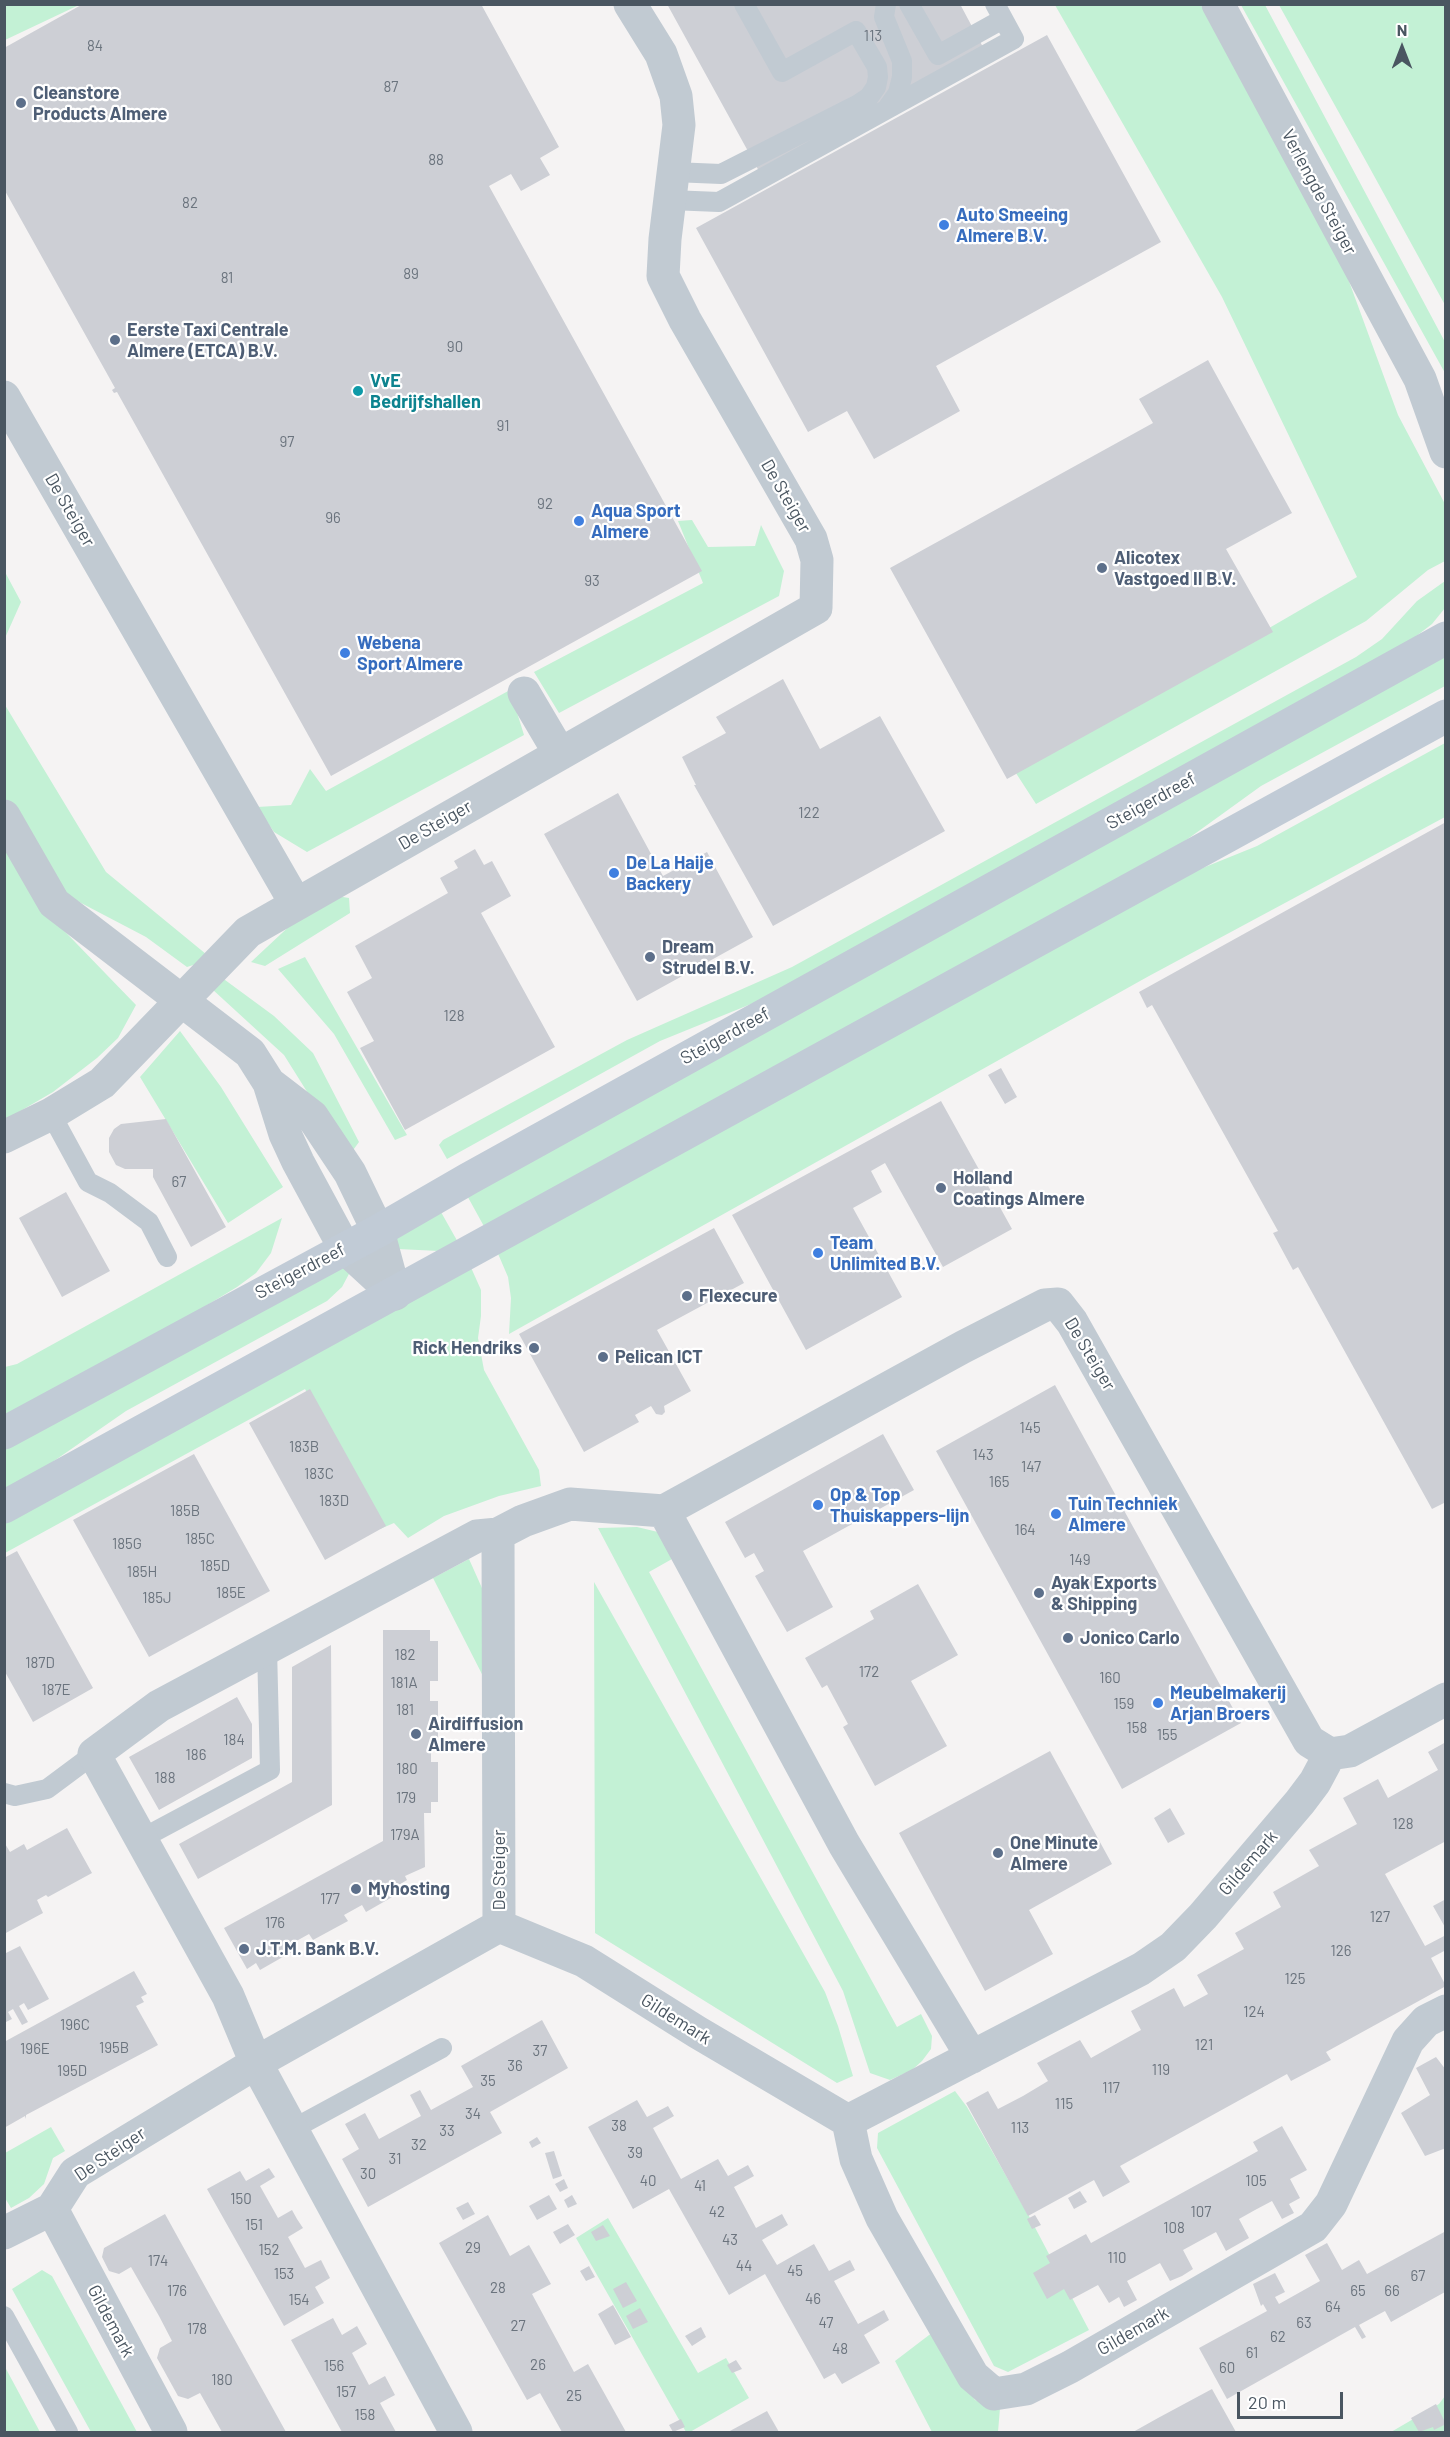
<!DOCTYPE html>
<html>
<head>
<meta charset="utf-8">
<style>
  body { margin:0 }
  #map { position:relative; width:1450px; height:2437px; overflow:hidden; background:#f5f3f3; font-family:Barlow,sans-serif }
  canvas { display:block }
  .frame { position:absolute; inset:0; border:6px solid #4a5661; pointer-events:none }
  .north { position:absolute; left:1372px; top:18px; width:60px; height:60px; -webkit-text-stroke:4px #fff; paint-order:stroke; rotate:0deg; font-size:16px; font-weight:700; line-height:24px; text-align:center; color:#4a5661 }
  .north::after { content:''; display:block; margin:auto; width:21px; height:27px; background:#4a5661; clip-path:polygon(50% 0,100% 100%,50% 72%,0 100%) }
  .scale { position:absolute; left:1237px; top:2392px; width:106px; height:27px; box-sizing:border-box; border:3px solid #4a5661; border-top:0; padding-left:8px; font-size:18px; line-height:21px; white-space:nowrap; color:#4a5661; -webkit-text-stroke:4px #fff; paint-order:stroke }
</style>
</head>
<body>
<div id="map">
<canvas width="1450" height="2437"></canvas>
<div class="frame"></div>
<div class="north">N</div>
<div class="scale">20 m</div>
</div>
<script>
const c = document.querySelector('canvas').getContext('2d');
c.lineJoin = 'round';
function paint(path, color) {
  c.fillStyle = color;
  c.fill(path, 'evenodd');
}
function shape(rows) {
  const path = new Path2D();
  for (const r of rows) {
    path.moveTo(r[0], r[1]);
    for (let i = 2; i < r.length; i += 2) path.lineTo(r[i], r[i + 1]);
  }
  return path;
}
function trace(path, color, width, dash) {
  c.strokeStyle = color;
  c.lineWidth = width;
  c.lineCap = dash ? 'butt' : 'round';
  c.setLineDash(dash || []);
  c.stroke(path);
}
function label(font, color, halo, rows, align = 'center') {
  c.font = font + ' Barlow,sans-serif';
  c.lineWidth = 4.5;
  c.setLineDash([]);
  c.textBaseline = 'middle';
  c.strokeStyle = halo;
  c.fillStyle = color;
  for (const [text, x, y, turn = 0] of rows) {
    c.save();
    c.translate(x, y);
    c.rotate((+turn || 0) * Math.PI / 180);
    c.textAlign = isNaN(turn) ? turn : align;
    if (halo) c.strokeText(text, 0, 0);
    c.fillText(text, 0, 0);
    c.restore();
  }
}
paint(shape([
  [8,5,8,4,79,5,5,40,5,7],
  [1055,5,1201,5,1343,265,1398,415,1445,504,1445,561,1428,570,1366,621,1036,804,1012,767,1264,631,1357,577,1222,297],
  [1241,5,1265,5,1445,342,1445,373],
  [1279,5,1445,5,1445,305,1367,163],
  [692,520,708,547,755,546,761,525,784,571,779,596,559,713,534,672,703,583,678,521],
  [5,572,21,602,5,638],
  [1445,581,1445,608,1432,624,1393,654,788,989,660,1041,447,1159,439,1145,443,1140,627,1040,792,967,1356,657,1382,639,1417,601],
  [1445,650,1445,686,1261,786,1160,859,486,1230,464,1190],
  [510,690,524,735,307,852,274,832,257,807,291,805,310,769,326,791],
  [5,705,106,872,212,959,187,967,146,937,62,893,5,799],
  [1445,743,1445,817,1149,976,509,1334,511,1298,508,1277,496,1249,1136,895,1257,846],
  [4,843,46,912,136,1005,118,1038,97,1058,53,1092,5,1120],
  [337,896,349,898,350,913,265,966,251,962,297,919],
  [305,957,407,1135,395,1140,334,1034,278,969],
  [221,977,274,1016,313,1053,359,1142,348,1157,284,1055,212,989],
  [180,1031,221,1087,283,1187,228,1223,140,1077],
  [437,1205,459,1244,439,1251,398,1249,387,1232],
  [282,1218,271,1253,256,1273,237,1287,138,1347,5,1420,5,1367,17,1364],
  [332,1261,350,1272,342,1287,327,1301,126,1411,5,1495,5,1441],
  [469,1263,481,1290,481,1316,478,1338,484,1370,539,1470,541,1486,499,1496,444,1516,408,1538,394,1523,380,1529,305,1389,5,1553,5,1518],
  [637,1527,658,1532,672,1559,649,1572,897,2027,921,2014,932,2036,931,2049,922,2061,912,2070,890,2080,870,2073,843,1991,598,1528],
  [469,1559,490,1606,487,1684,433,1578],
  [594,1582,825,1992,838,2026,853,2076,837,2083,595,1933],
  [955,2091,967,2107,1030,2218,1089,2330,1008,2372,994,2366,877,2148,878,2133],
  [51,2127,65,2151,53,2158,44,2184,29,2198,11,2208,5,2198,5,2153],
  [608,2218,698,2373,726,2358,749,2398,690,2432,686,2432,576,2238],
  [42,2270,52,2276,137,2432,91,2432,12,2289],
  [933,2332,975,2400,1000,2408,998,2432,932,2432,895,2361],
  [5,2367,40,2432,5,2432],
  [1445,2396,1445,2432,1391,2432,1439,2404]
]), '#c3f1d5');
paint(shape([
  [83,4,481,4,559,147,540,158,550,175,521,191,511,174,489,186,702,571,331,776,117,392,114,393,112,390,115,388,4,189,4,48],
  [667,4,960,4,984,49,760,173],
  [1047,35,1161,242,936,366,960,411,874,459,847,411,808,432,696,228],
  [1208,360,1292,513,1226,549,1273,632,1007,779,890,568,1153,423,1139,399],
  [783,679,820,749,880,716,945,831,773,926,694,785,696,785,682,757,726,733,716,717],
  [618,793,663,876,707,852,753,937,637,1001,544,834],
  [1446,822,1446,1502,1432,1509,1298,1267,1293,1270,1273,1233,1278,1231,1152,1005,1147,1008,1139,992],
  [475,849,484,865,492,861,511,896,481,913,555,1047,405,1130,360,1048,374,1041,347,992,372,978,355,946,448,893,440,878,458,868,454,861],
  [1001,1068,1017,1097,1005,1104,988,1075],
  [941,1101,1012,1229,943,1267,885,1163,871,1171,882,1192,853,1208,902,1297,806,1350,732,1215],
  [166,1119,226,1227,191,1247,153,1177,153,1169,125,1169,116,1165,109,1152,109,1138,114,1129,121,1124],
  [66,1192,110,1271,62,1297,19,1218],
  [714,1228,744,1283,657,1330,691,1391,664,1406,665,1412,662,1415,656,1414,651,1406,635,1415,639,1422,584,1452,519,1334],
  [1055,1385,1241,1723,1122,1789,936,1451],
  [310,1389,386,1526,325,1560,249,1423],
  [883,1434,914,1490,803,1551,833,1607,787,1632,755,1576,764,1571,754,1553,745,1558,725,1522],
  [194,1454,270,1591,149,1657,73,1520],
  [17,1551,93,1688,33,1722,4,1670,4,1558],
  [918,1584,958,1655,911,1681,947,1746,875,1786,843,1727,848,1724,827,1685,822,1688,805,1658,874,1619,870,1611],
  [383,1630,430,1630,430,1641,438,1641,438,1681,430,1681,430,1701,438,1701,438,1742,431,1742,431,1762,438,1762,438,1802,431,1802,431,1813,424,1813,425,1867,405,1876,407,1880,397,1886,401,1892,366,1912,362,1905,344,1915,348,1921,313,1940,309,1934,291,1944,295,1950,260,1970,256,1963,247,1969,224,1928,383,1841],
  [331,1645,332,1805,198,1879,179,1844,292,1782,292,1667],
  [237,1697,252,1724,252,1758,159,1810,129,1757],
  [1446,1742,1446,1841,1385,1874,1425,1946,1446,1935,1446,1950,1431,1958,1446,1986,1326,2052,1331,2060,1291,2081,1287,2074,1120,2166,1130,2182,1103,2197,1094,2180,1028,2216,966,2103,988,2091,998,2109,1023,2096,1048,2081,1037,2063,1080,2040,1091,2058,1141,2030,1131,2011,1174,1988,1184,2007,1208,1994,1197,1975,1244,1949,1235,1933,1281,1907,1273,1892,1319,1866,1309,1850,1357,1824,1343,1798,1378,1779,1388,1798,1438,1770,1428,1752],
  [1050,1751,1112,1864,1029,1910,1053,1954,985,1991,899,1833],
  [1170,1808,1185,1834,1168,1843,1154,1818],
  [67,1828,92,1873,48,1897,46,1895,37,1900,43,1913,4,1934,4,1842,10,1852,24,1844,27,1850],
  [1446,1899,1446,1929,1433,1906],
  [20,1946,49,1999,28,2010,24,2003,19,2006,28,2022,22,2025,13,2009,8,2012,12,2019,4,2023,4,1954],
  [134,1971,147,1994,141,1997,144,2002,136,2006,158,2045,26,2115,26,2119,25,2116,4,2128,4,2042],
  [542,2020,568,2068,490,2112,502,2133,368,2207,342,2159,359,2149,345,2124,365,2113,379,2139,421,2116,410,2095,420,2090,431,2110,473,2087,461,2066],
  [1436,2057,1446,2070,1446,2148,1425,2156,1401,2113,1430,2095,1416,2068],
  [637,2100,647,2117,668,2106,674,2116,653,2128,681,2179,718,2159,728,2176,748,2165,754,2176,734,2187,756,2228,782,2214,788,2225,762,2240,777,2265,814,2244,829,2271,850,2260,855,2270,834,2281,858,2324,884,2310,889,2320,864,2335,880,2363,842,2384,835,2373,824,2379,765,2274,729,2295,669,2189,633,2209,588,2127],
  [1282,2126,1307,2170,1290,2179,1300,2198,1289,2204,1294,2213,1282,2219,1272,2201,1255,2210,1239,2219,1249,2238,1226,2251,1216,2232,1183,2250,1193,2269,1182,2276,1170,2281,1160,2263,1127,2281,1137,2300,1124,2307,1119,2297,1109,2303,1098,2285,1070,2300,1064,2289,1047,2299,1033,2273,1050,2263,1046,2256,1086,2234,1091,2243,1231,2166,1258,2151,1253,2142],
  [537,2137,541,2143,532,2148,529,2142],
  [554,2151,562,2176,553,2179,545,2153],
  [269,2168,275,2177,260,2186,278,2218,292,2210,297,2219,303,2228,288,2237,305,2268,321,2260,330,2278,315,2287,324,2303,284,2326,207,2189,240,2171,246,2181],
  [564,2179,568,2188,560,2192,555,2184],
  [1080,2191,1087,2202,1074,2209,1068,2198],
  [549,2195,557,2209,537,2220,529,2206],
  [572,2195,577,2204,568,2208,564,2200],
  [468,2202,475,2214,463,2220,456,2208],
  [165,2214,207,2290,286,2432,222,2432,200,2393,188,2399,178,2396,157,2358,160,2348,172,2341,159,2316,131,2267,119,2274,109,2271,102,2257,104,2248],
  [488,2215,510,2256,529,2245,551,2284,532,2294,574,2372,588,2364,626,2432,562,2432,540,2393,527,2400,439,2243],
  [1035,2215,1041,2225,1032,2229,1027,2219],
  [568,2224,575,2235,560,2244,553,2232],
  [603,2225,610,2236,596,2241,591,2232],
  [1446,2231,1445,2292,1391,2322,1385,2311,1359,2325,1366,2337,1362,2339,1355,2327,1227,2399,1199,2348,1267,2311,1263,2304,1261,2306,1253,2284,1275,2273,1285,2292,1275,2297,1279,2304,1320,2281,1305,2255,1327,2243,1342,2270,1359,2260,1367,2274],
  [589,2266,595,2277,586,2281,580,2271],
  [626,2282,637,2301,623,2308,613,2289],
  [613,2305,631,2337,615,2345,598,2314],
  [640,2308,648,2322,633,2329,626,2316],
  [333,2318,342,2335,357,2326,367,2344,352,2353,369,2385,385,2376,395,2395,380,2403,396,2432,342,2432,291,2340],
  [701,2327,706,2337,692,2346,685,2336],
  [736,2360,742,2369,732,2373,727,2365],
  [1212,2389,1236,2432,1133,2432,1158,2418],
  [1436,2404,1446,2424,1434,2430,1433,2427,1419,2432,1411,2418],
  [767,2411,779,2432,728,2432],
  [681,2419,685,2427,673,2432,669,2425]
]), '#cdcfd5');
trace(shape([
  [886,4,884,17,902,61,902,77,898,93,888,107],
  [909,4,938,55,1003,19],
  [673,172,721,174,857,105,869,97,876,87,878,77,877,67,856,31,782,72,744,4],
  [670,200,719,202,1014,39,995,4],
  [51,1114,88,1182,110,1193,149,1222,167,1257],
  [4,1793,15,1796,47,1789,94,1754],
  [141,1839,270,1770,267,1648],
  [291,2130,442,2048],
  [4,2316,68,2432]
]), '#c1cad2', 20);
trace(shape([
  [1218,4,1420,379,1446,452],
  [4,397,296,904],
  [524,693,560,754],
  [4,816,54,903,250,1053,269,1083,285,1134,298,1162,344,1247,395,1294],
  [269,1083,312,1116,350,1173,378,1231,395,1294],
  [4,1137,51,1114,102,1083,248,932,816,608,817,560,811,539,685,320,663,276,665,239,679,125,676,96,661,54,630,4],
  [664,1511,844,1844,972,2057],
  [1330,1754,1350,1751,1446,1699],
  [499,1926,584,1961,697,2032,848,2121,856,2159,882,2218,973,2376,994,2394,1026,2389,1070,2367,1313,2227,1331,2204,1408,2041,1426,2021,1446,2011],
  [848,2121,1141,1969,1173,1947,1203,1916,1300,1802,1315,1782,1330,1754],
  [52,2209,171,2432],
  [4,2233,52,2209,75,2173,266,2057,499,1926,498,1534],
  [456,2432,256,2063,228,1996,94,1754,159,1706,477,1536,498,1534,523,1521,570,1504,664,1511,963,1347,1045,1305,1058,1304,1072,1322,1309,1741,1330,1754]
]), '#c1cad2', 33);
trace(shape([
  [4,1433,378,1231,468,1179,1446,638],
  [4,1507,1446,716]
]), '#c1cbd6', 33);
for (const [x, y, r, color] of [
  [21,103,6,"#5c6f8a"],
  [944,225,6,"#3f7fe0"],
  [115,340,6,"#5c6f8a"],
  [358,391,6,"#0f9aa8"],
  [579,521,6,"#3f7fe0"],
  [1102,568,6,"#5c6f8a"],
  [345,653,6,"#3f7fe0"],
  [614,873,6,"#3f7fe0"],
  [650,957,6,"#5c6f8a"],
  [941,1188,6,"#5c6f8a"],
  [818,1253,6,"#3f7fe0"],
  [687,1296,6,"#5c6f8a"],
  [534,1348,6,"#5c6f8a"],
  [603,1357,6,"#5c6f8a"],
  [818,1505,6,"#3f7fe0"],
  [1056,1514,6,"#3f7fe0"],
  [1039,1593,6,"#5c6f8a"],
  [1068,1638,6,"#5c6f8a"],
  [1158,1703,6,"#3f7fe0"],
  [416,1734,6,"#5c6f8a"],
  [998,1853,6,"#5c6f8a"],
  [356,1889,6,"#5c6f8a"],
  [244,1949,6,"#5c6f8a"]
]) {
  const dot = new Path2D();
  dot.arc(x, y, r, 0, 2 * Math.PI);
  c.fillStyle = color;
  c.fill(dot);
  trace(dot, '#fff', 2);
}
label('15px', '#6b747e', null, [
  ["113",873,36],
  ["84",95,46],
  ["87",391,87],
  ["88",436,160],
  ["82",190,203],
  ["89",411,274],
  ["81",227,278],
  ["90",455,347],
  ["91",503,426],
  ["97",287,442],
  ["92",545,504],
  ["96",333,518],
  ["93",592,581],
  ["122",809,813],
  ["128",454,1016],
  ["67",179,1182],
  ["145",1030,1428],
  ["183B",304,1447],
  ["143",983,1455],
  ["147",1031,1467],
  ["183C",319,1474],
  ["165",999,1482],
  ["183D",334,1501],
  ["185B",185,1511],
  ["164",1025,1530],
  ["185C",200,1539],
  ["185G",127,1544],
  ["149",1080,1560],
  ["185D",215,1566],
  ["185H",142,1572],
  ["185E",231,1593],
  ["185J",157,1598],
  ["182",405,1655],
  ["187D",40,1663],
  ["172",869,1672],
  ["160",1110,1678],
  ["181A",404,1683],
  ["187E",56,1690],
  ["159",1124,1704],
  ["181",405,1710],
  ["158",1137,1728],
  ["155",1167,1735],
  ["184",234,1740],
  ["186",196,1755],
  ["180",407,1769],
  ["188",165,1778],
  ["179",406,1798],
  ["128",1403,1824],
  ["179A",405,1835],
  ["177",330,1899],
  ["127",1380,1917],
  ["176",275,1923],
  ["126",1341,1951],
  ["125",1295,1979],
  ["124",1254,2012],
  ["196C",75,2025],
  ["121",1204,2045],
  ["195B",114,2048],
  ["196E",35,2049],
  ["37",540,2051],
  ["36",515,2066],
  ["119",1161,2070],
  ["195D",72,2071],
  ["35",488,2081],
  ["117",1111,2088],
  ["115",1064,2104],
  ["34",473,2114],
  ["38",619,2126],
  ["113",1020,2128],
  ["33",447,2131],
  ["32",419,2145],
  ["39",635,2153],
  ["31",395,2159],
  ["30",368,2174],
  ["40",648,2181],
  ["105",1256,2181],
  ["41",700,2186],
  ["150",241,2199],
  ["42",717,2212],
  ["107",1201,2212],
  ["151",254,2225],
  ["108",1174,2228],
  ["43",730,2240],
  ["29",473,2248],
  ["152",269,2250],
  ["110",1117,2258],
  ["174",158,2261],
  ["44",744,2266],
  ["45",795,2271],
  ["153",284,2274],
  ["67",1418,2276],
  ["28",498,2288],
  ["176",177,2291],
  ["65",1358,2291],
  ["66",1392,2291],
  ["46",813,2299],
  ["154",299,2300],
  ["64",1333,2307],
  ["47",826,2323],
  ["63",1304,2323],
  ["27",518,2326],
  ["178",197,2329],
  ["62",1278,2337],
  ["48",840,2349],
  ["61",1252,2353],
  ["26",538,2365],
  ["156",334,2366],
  ["60",1227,2368],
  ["180",222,2380],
  ["157",346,2392],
  ["25",574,2396],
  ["158",365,2415]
]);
label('bold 18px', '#4e5e75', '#fff', [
  ["Cleanstore",33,93],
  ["Products Almere",33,114],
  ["Eerste Taxi Centrale",127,330],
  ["Almere (ETCA) B.V.",127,351],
  ["Alicotex",1114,558],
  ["Vastgoed II B.V.",1114,579],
  ["Dream",662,947],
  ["Strudel B.V.",662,968],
  ["Holland",953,1178],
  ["Coatings Almere",953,1199],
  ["Flexecure",699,1296],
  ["Rick Hendriks",522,1348,"right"],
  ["Pelican ICT",615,1357],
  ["Ayak Exports",1051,1583],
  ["& Shipping",1051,1604],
  ["Jonico Carlo",1080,1638],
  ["Airdiffusion",428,1724],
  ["Almere",428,1745],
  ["One Minute",1010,1843],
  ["Almere",1010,1864],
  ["Myhosting",368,1889],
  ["J.T.M. Bank B.V.",256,1949]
], 'left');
label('18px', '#4a5661', '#fff', [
  ["Verlengde Steiger",1319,192,62],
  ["De Steiger",786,496,60],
  ["De Steiger",70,510,60],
  ["Steigerdreef",1151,801,-29],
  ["De Steiger",435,825,-30],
  ["Steigerdreef",725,1036,-29],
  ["Steigerdreef",300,1271,-28],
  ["De Steiger",1090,1354,59],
  ["Gildemark",1248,1863,-49],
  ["De Steiger",499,1870,-90],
  ["Gildemark",676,2019,32],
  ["De Steiger",110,2154,-34],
  ["Gildemark",111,2321,62],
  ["Gildemark",1133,2331,-30]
]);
label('bold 18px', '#366cbe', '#fff', [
  ["Auto Smeeing",956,215],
  ["Almere B.V.",956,236],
  ["Aqua Sport",591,511],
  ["Almere",591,532],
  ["Webena",357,643],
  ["Sport Almere",357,664],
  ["De La Haije",626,863],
  ["Backery",626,884],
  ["Team",830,1243],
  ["Unlimited B.V.",830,1264],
  ["Op & Top",830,1495],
  ["Thuiskappers-lijn",830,1516],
  ["Tuin Techniek",1068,1504],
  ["Almere",1068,1525],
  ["Meubelmakerij",1170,1693],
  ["Arjan Broers",1170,1714]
], 'left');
label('bold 18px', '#0d838f', '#fff', [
  ["VvE",370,381],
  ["Bedrijfshallen",370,402]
], 'left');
</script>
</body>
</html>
